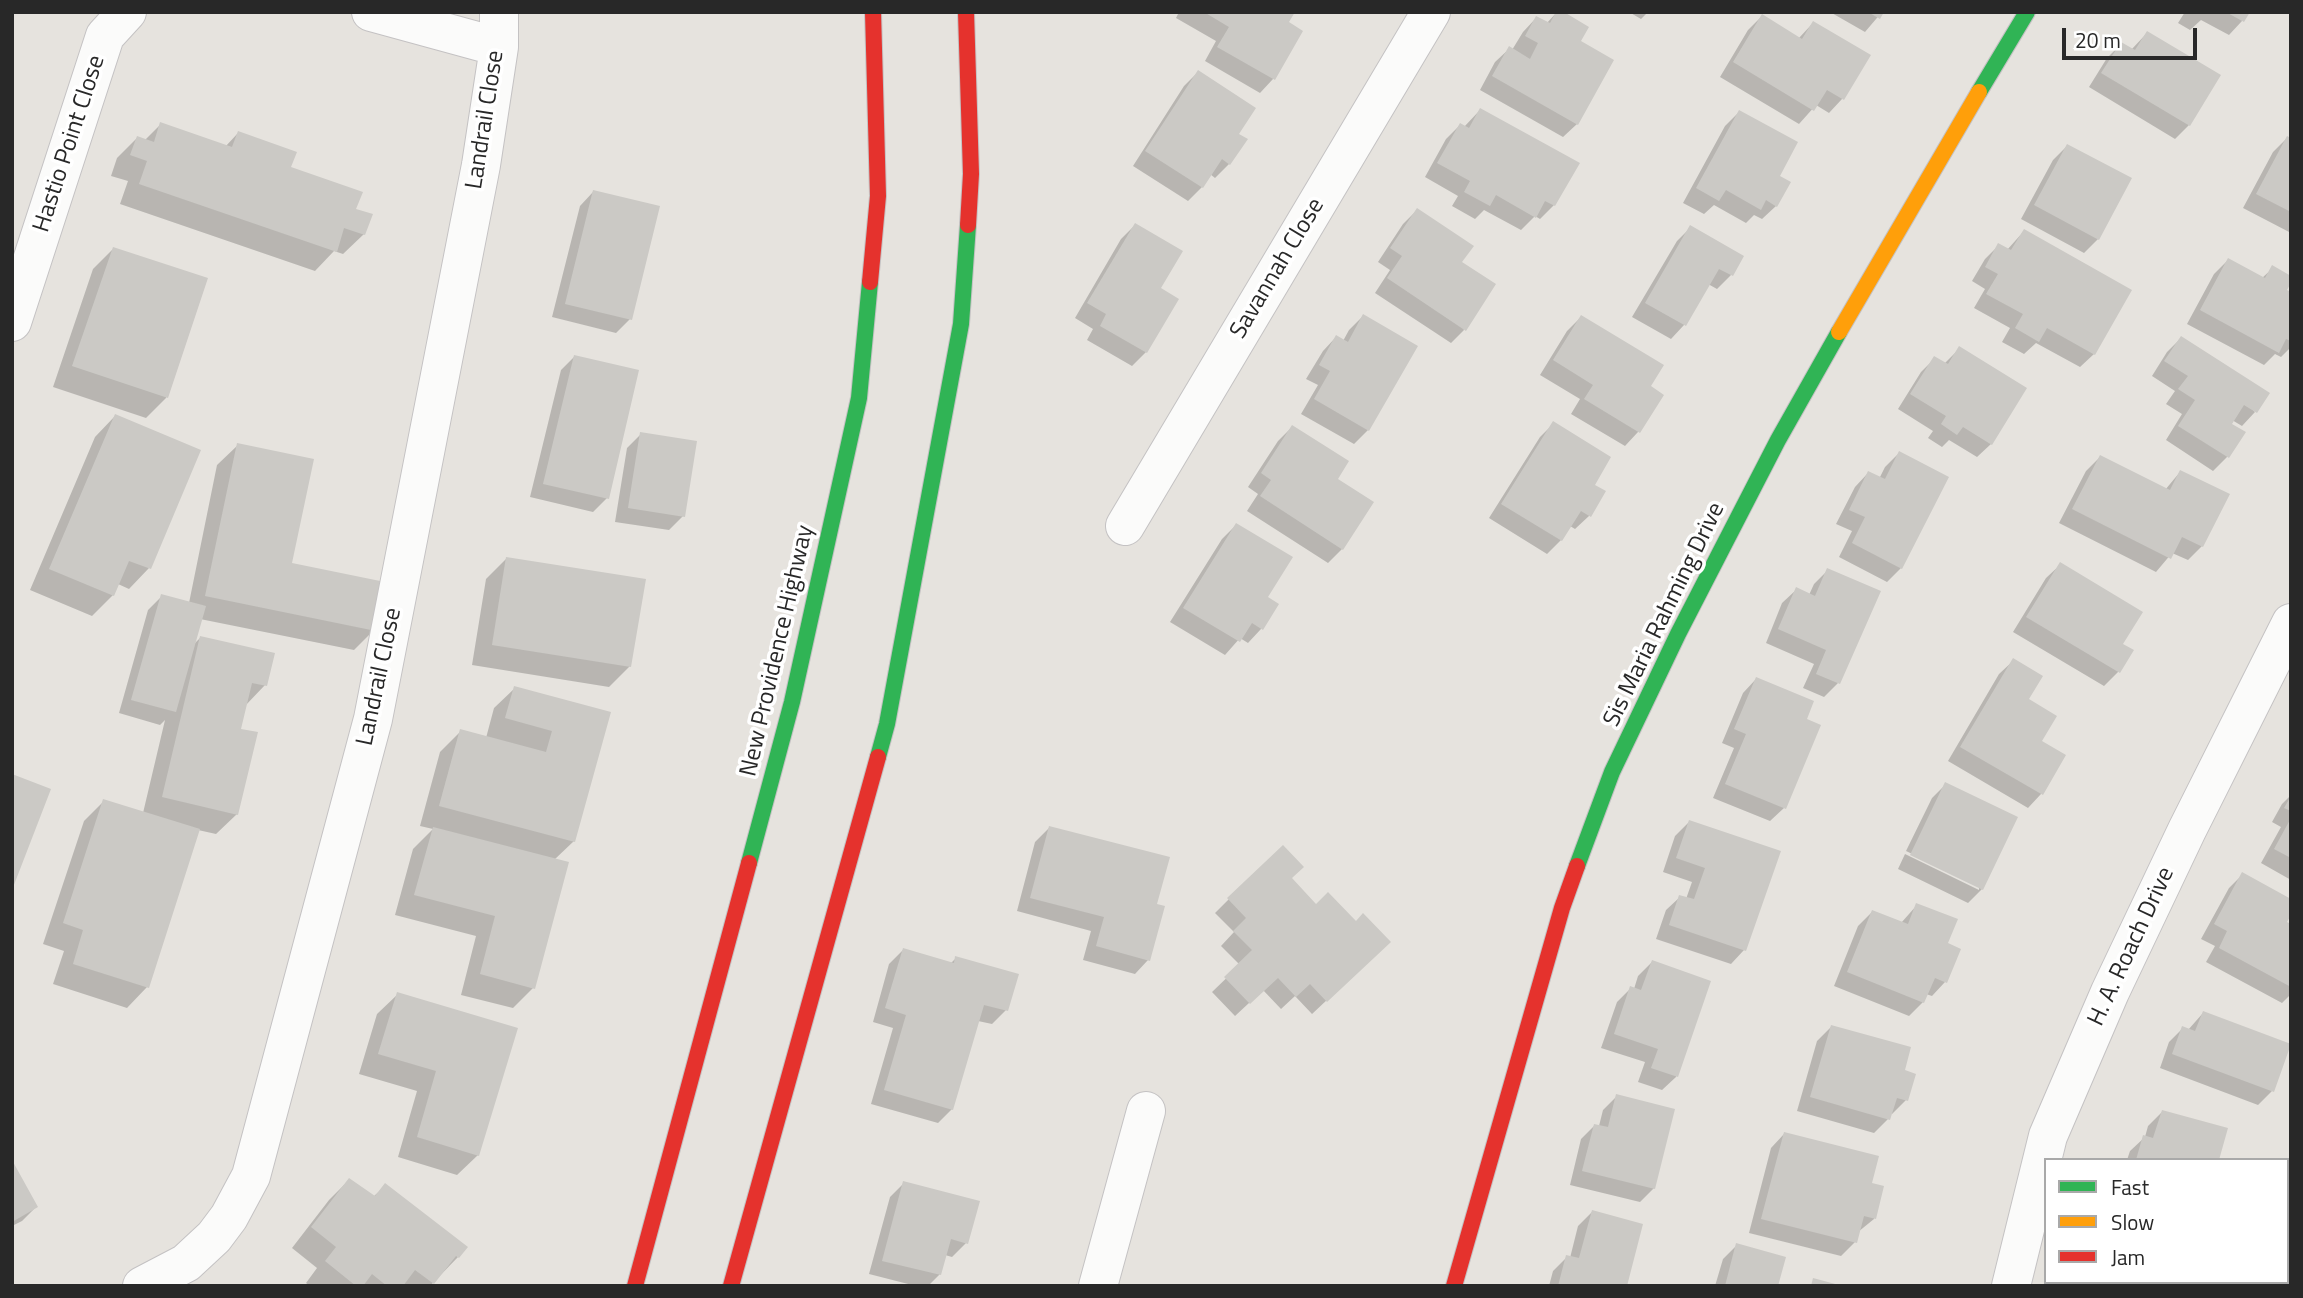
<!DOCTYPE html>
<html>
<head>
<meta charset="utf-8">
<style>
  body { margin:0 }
  #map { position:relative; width:2303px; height:1298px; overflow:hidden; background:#e6e3de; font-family:"Titillium Web",sans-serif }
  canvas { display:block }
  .frame { position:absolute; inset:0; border:14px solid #282828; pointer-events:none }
  .legend { position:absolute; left:2044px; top:1158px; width:245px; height:126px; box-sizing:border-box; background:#fff; border:2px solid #a9a9a9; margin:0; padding:9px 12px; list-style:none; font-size:21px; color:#282828 }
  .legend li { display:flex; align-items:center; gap:14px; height:35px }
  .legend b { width:35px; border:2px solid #a9a9a9 }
  .scale { position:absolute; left:2062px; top:28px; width:135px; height:32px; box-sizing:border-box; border:4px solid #282828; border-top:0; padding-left:9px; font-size:21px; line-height:24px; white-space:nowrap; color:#282828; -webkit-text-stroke:5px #fff; paint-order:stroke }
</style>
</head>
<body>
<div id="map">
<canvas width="2303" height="1298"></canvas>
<div class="frame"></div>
<ul class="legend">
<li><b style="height:9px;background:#30b455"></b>Fast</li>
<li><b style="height:9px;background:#ff9f0a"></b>Slow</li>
<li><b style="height:9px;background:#e5322d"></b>Jam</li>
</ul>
<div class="scale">20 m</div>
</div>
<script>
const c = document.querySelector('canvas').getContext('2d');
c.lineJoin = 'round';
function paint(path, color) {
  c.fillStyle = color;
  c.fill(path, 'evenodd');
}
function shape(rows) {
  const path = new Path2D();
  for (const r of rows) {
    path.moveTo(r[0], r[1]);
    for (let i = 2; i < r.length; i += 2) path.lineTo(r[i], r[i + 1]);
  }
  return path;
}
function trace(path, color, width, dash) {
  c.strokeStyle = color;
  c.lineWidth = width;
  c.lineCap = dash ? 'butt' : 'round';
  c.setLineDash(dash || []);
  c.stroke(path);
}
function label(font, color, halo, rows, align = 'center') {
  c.font = font + ' "Titillium Web",sans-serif';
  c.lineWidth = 7;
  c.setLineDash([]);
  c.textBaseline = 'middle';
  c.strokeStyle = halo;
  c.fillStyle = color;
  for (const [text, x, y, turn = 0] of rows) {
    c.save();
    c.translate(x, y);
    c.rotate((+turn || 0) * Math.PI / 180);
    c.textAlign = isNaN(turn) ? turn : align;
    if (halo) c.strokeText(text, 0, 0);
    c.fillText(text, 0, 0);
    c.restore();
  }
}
paint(shape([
  [1179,12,1293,12,1287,23,1301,32,1273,79,1260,93,1205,61,1216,41,1176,18],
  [1557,12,1578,42,1577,124,1563,137,1480,90,1495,62,1509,49,1512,50,1523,32,1536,18,1546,24],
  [1629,12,1648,12,1641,19],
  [1830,12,1882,12,1865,32],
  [2185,12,2248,12,2242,21,2229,35,2201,20,2190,30,2178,23],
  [1762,16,1798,39,1813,23,1869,56,1842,99,1829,113,1816,105,1799,124,1720,77,1748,30],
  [2147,33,2189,125,2175,139,2089,87,2107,58,2121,44,2131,50],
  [1198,72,1237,134,1229,164,1215,178,1210,174,1202,187,1188,201,1133,166,1184,86],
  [1480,110,1554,205,1540,219,1535,216,1521,230,1484,210,1475,219,1452,206,1458,196,1425,177,1446,139,1460,125,1464,127],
  [1739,112,1777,176,1776,206,1762,219,1754,215,1746,223,1714,205,1704,214,1683,203,1725,126],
  [161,124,225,147,238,133,354,210,364,234,343,254,334,251,315,271,120,204,128,181,111,176,117,158,137,138,145,140],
  [2287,138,2291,140,2291,233,2243,208,2273,152],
  [2067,146,2098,239,2084,253,2021,219,2053,160],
  [593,192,630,319,616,333,552,317,580,206],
  [1417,210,1464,330,1451,343,1375,293,1390,270,1378,262,1403,224],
  [1135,225,1159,289,1146,352,1132,366,1087,340,1093,329,1075,318,1121,239],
  [1691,227,1742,257,1731,275,1717,289,1708,284,1684,325,1671,339,1632,317,1677,241],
  [2024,231,2094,354,2080,367,2036,343,2024,354,2002,342,2010,328,1974,308,1985,289,1972,281,1985,259,1999,245,2007,250],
  [113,249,206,279,166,398,146,418,53,387,93,269],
  [2228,260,2262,278,2273,268,2284,291,2291,294,2291,347,2281,357,2275,354,2264,365,2187,324,2214,274],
  [1363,316,1368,430,1354,444,1301,414,1318,385,1306,379,1323,351,1336,337,1343,341,1349,330],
  [1581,317,1648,387,1661,395,1638,432,1625,446,1571,414,1580,399,1540,375,1567,331],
  [2181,338,2255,412,2242,426,2232,420,2227,457,2213,471,2166,440,2182,414,2166,404,2175,391,2152,376,2167,352],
  [1960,348,1991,444,1977,457,1949,440,1942,447,1928,438,1933,431,1898,409,1921,372,1935,358,1944,364],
  [574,357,607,498,593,512,530,497,561,370],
  [115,416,149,568,129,589,118,584,113,595,92,616,30,590,95,437],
  [1554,423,1592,485,1589,516,1575,529,1570,526,1561,540,1547,554,1489,518,1540,437],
  [1292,427,1335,479,1342,549,1328,563,1247,511,1258,494,1248,487,1278,441],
  [641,434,683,516,669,530,615,522,627,448],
  [238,445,290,565,374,630,354,650,200,619,193,645,200,638,265,685,245,706,239,730,237,814,216,834,198,830,147,987,127,1008,53,984,64,951,43,944,84,821,104,801,143,813,165,720,160,725,119,713,148,610,162,596,189,603,217,465],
  [1899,453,1901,568,1887,582,1839,557,1852,531,1836,524,1855,487,1868,473,1879,479,1885,467],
  [2100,457,2165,490,2180,472,2202,546,2188,560,2172,553,2156,572,2059,523,2086,471],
  [1236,525,1266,598,1276,604,1261,629,1248,643,1240,638,1225,655,1170,622,1222,539],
  [506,559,630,666,609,687,472,665,486,579],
  [2060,565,2121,645,2131,651,2118,672,2104,686,2013,632,2046,578],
  [1828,570,1838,683,1824,697,1803,688,1814,664,1766,643,1782,603,1796,590,1809,595,1814,584],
  [2013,661,2040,741,2041,794,2028,808,1948,761,1999,674],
  [1756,679,1804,720,1784,808,1770,821,1713,798,1734,748,1722,743,1743,693],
  [515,688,608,713,574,841,554,860,533,988,513,1008,461,995,476,936,395,915,413,849,433,829,420,826,440,752,461,731,486,738,494,708],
  [1946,784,1982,889,1968,903,1898,869,1905,854,1979,890,1979,886,1906,851,1932,798],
  [2291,795,2291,880,2261,863,2281,827,2272,822,2282,804],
  [1689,822,1744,950,1731,964,1656,939,1666,910,1680,897,1686,899,1692,882,1663,872,1675,836],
  [1049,828,1148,960,1135,974,1083,960,1091,931,1017,911,1035,842],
  [2243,874,2285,923,2291,926,2291,994,2282,1003,2206,962,2215,946,2201,939,2229,888],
  [1290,878,1316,906,1375,955,1312,1014,1295,996,1281,1009,1263,990,1235,1016,1212,992,1240,965,1221,946,1234,932,1215,913,1229,899],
  [1917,905,1946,944,1945,982,1932,996,1926,994,1923,1002,1909,1016,1834,986,1858,926,1872,912,1901,923],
  [903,950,950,964,956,958,1006,1010,992,1024,978,1021,952,1109,938,1123,871,1104,893,1028,873,1022,889,964],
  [1652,962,1709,982,1676,1077,1662,1090,1638,1082,1645,1062,1601,1048,1617,1002,1631,988,1634,989,1638,976],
  [398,994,478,1155,457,1175,398,1157,417,1091,359,1074,377,1014],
  [2203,1013,2272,1091,2258,1105,2160,1068,2169,1042,2183,1028,2188,1030],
  [1831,1027,1903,1071,1906,1100,1892,1114,1890,1113,1888,1119,1874,1133,1797,1111,1817,1041],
  [1617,1096,1654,1188,1640,1202,1570,1185,1581,1139,1595,1125,1599,1126,1603,1110],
  [2162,1112,2217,1160,2127,1160,2130,1151,2145,1137,2148,1126],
  [1784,1134,1870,1185,1882,1187,1874,1219,1858,1232,1855,1242,1841,1256,1749,1233,1771,1148],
  [12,1164,36,1207,22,1221,12,1226],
  [349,1180,373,1197,385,1186,458,1257,430,1286,310,1286,306,1283,317,1268,292,1248,329,1200],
  [904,1183,966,1243,952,1257,945,1255,940,1274,928,1286,916,1286,869,1274,890,1197],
  [1592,1212,1626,1286,1549,1286,1553,1271,1567,1257,1570,1258,1578,1226],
  [1737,1245,1778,1286,1715,1286,1723,1259],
  [2099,1282,2183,1282,2182,1286,2098,1286]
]), '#0003');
paint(shape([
  [1204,12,1295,12,1289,22,1303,31,1275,80,1217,47,1229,27],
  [1556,12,1564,12,1589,27,1581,41,1614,60,1578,125,1492,76,1509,46,1530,59,1538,43,1525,36,1536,16,1550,23],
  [1868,12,1884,12,1880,19],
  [2226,12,2250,12,2244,22],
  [1762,14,1802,39,1813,21,1871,55,1844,100,1827,90,1814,111,1733,62],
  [2147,31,2221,75,2190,126,2101,73,2121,42,2135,50],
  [1198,70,1256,108,1239,134,1248,139,1230,165,1222,159,1203,188,1145,151],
  [1480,108,1580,163,1555,206,1545,201,1536,218,1496,195,1490,206,1464,192,1470,181,1437,163,1460,123,1469,128],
  [1739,110,1798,142,1780,176,1791,182,1777,207,1766,200,1761,210,1726,190,1719,201,1696,188],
  [160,122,232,147,238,131,297,152,291,167,363,192,356,209,373,214,365,235,344,228,337,252,139,184,147,161,130,155,137,136,154,142],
  [2287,136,2291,138,2291,212,2256,194],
  [2067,144,2132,178,2099,240,2034,205],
  [593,190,660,206,632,320,565,304],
  [1417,208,1474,246,1462,262,1496,284,1466,331,1387,278,1402,256,1390,248],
  [1135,223,1183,251,1161,288,1179,299,1147,353,1100,326,1106,314,1087,303],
  [1690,225,1744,256,1733,276,1719,269,1686,326,1645,303],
  [2024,229,2132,290,2095,355,2047,328,2039,342,2015,328,2023,314,1986,294,1998,274,1985,267,1998,243,2011,250],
  [113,247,208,278,168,398,72,366],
  [2228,258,2265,278,2272,265,2291,276,2291,283,2287,290,2291,292,2291,341,2286,339,2279,353,2200,310],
  [1363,314,1418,346,1369,431,1314,399,1330,371,1319,365,1336,335,1348,342],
  [1581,315,1664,365,1651,386,1664,395,1640,433,1584,399,1593,385,1553,360],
  [2181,336,2270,393,2257,413,2244,405,2232,424,2246,432,2229,458,2178,426,2195,400,2178,389,2188,376,2164,361],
  [1959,346,2027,388,1992,445,1963,427,1957,435,1941,424,1946,416,1910,394,1934,356,1948,364],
  [574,355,639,370,609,499,543,484],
  [115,414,201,450,151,569,129,561,114,596,49,569],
  [1553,421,1611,457,1595,485,1606,491,1591,517,1581,511,1562,541,1501,504],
  [1292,425,1349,461,1338,479,1374,502,1343,550,1260,496,1271,480,1261,473],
  [640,432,697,441,685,517,628,508],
  [237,443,314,459,292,563,385,582,376,631,205,596],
  [1899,451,1949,477,1902,569,1852,543,1865,517,1849,510,1868,471,1885,479],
  [2100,455,2170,490,2180,470,2230,494,2203,547,2182,537,2171,559,2072,509],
  [1236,523,1293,557,1268,597,1279,604,1263,630,1252,623,1240,642,1183,608],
  [506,557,646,579,631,667,492,645],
  [2060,562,2143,612,2123,644,2134,650,2120,673,2026,617],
  [1827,568,1881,591,1840,684,1816,674,1826,650,1778,629,1796,587,1815,596],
  [161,594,206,606,176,712,131,700],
  [200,636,275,653,267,686,252,683,241,729,258,732,238,815,162,797],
  [2013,658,2043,676,2029,699,2057,716,2042,741,2066,755,2043,795,1960,747],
  [1756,677,1814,701,1807,719,1821,725,1786,809,1725,784,1746,734,1734,729],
  [514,686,611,712,575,842,439,806,460,729,546,752,552,731,505,718],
  [12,774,51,789,12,890],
  [1945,782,2018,817,1983,890,1910,855],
  [2291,796,2291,811,2284,808],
  [103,799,200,829,149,988,73,964,83,930,63,923],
  [2291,818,2291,858,2274,849],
  [1689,820,1781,851,1746,951,1669,925,1679,895,1694,899,1705,868,1676,858],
  [1049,826,1170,857,1157,904,1165,906,1150,961,1096,946,1104,917,1030,898],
  [433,827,569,862,535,989,480,974,495,916,414,895],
  [1283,845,1304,867,1292,878,1316,904,1328,892,1356,921,1363,913,1391,942,1327,1002,1310,984,1296,997,1278,978,1250,1004,1224,977,1252,950,1233,931,1246,918,1227,898],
  [2242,872,2291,899,2291,915,2287,922,2291,924,2291,987,2219,948,2227,931,2214,924],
  [1916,903,1958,919,1948,943,1961,949,1947,983,1935,978,1924,1003,1847,972,1872,910,1908,924],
  [903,948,954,963,955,956,1019,974,1008,1011,984,1005,953,1110,884,1090,906,1015,885,1008],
  [1652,960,1711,981,1678,1077,1651,1068,1658,1049,1614,1034,1630,986,1641,990],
  [397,992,518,1028,479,1156,417,1137,436,1071,378,1054],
  [2203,1011,2291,1044,2274,1092,2172,1054,2182,1026,2195,1031],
  [1831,1025,1911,1047,1905,1070,1916,1074,1908,1101,1897,1098,1890,1120,1810,1097],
  [1616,1094,1675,1109,1655,1189,1582,1171,1594,1124,1608,1127],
  [2162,1110,2228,1128,2219,1160,2136,1160,2143,1135,2153,1138],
  [1784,1132,1879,1156,1872,1183,1884,1186,1876,1219,1864,1216,1857,1243,1761,1219],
  [12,1160,38,1207,12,1222],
  [349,1178,375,1196,385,1183,468,1247,459,1258,456,1256,434,1284,415,1270,403,1286,387,1286,372,1274,363,1286,356,1286,325,1261,336,1247,311,1227],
  [903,1181,980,1201,968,1244,951,1239,941,1275,882,1261],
  [1592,1210,1643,1224,1627,1286,1558,1286,1566,1255,1579,1258],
  [1736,1243,1786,1257,1778,1286,1725,1286],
  [1813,1278,1839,1285,1839,1286,1811,1286],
  [2105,1282,2185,1282,2184,1286,2115,1286]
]), '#cbc9c5');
const street = shape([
  [371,12,499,47],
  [12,322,105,36,127,12],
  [1125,526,1431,12],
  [142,1286,186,1263,214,1237,229,1217,251,1176,373,719,481,165,499,47,499,12],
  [1098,1286,1146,1111],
  [2011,1286,2048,1136,2110,992,2187,830,2291,623]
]);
const fast = shape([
  [1979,92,2027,12],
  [878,757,887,724,961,324,968,225],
  [749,863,792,702,859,398,870,282],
  [1577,866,1612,772,1678,634,1778,440,1839,332]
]);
const slow = shape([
  [1839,332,1979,92]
]);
const jam = shape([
  [966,12,971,174,968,225],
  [870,282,878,196,873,12],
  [635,1286,749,863],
  [731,1286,878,757],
  [1454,1286,1562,908,1577,866]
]);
trace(street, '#c4c2c3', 40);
trace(fast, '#c4c2c3', 18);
trace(slow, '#c4c2c3', 18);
trace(jam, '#c4c2c3', 18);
trace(street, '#fbfbfa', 38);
trace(fast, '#30b455', 16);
trace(slow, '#ff9f0a', 16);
trace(jam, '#e5322d', 16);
label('24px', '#282828', '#fff', [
  ["Landrail Close",486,120,-81],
  ["Hastio Point Close",70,144,-72],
  ["Savannah Close",1278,269,-59],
  ["Sis Maria Rahming Drive",1665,615,-64],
  ["New Providence Highway",778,651,-77],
  ["Landrail Close",380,677,-78],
  ["H. A. Roach Drive",2132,947,-65]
]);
</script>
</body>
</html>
